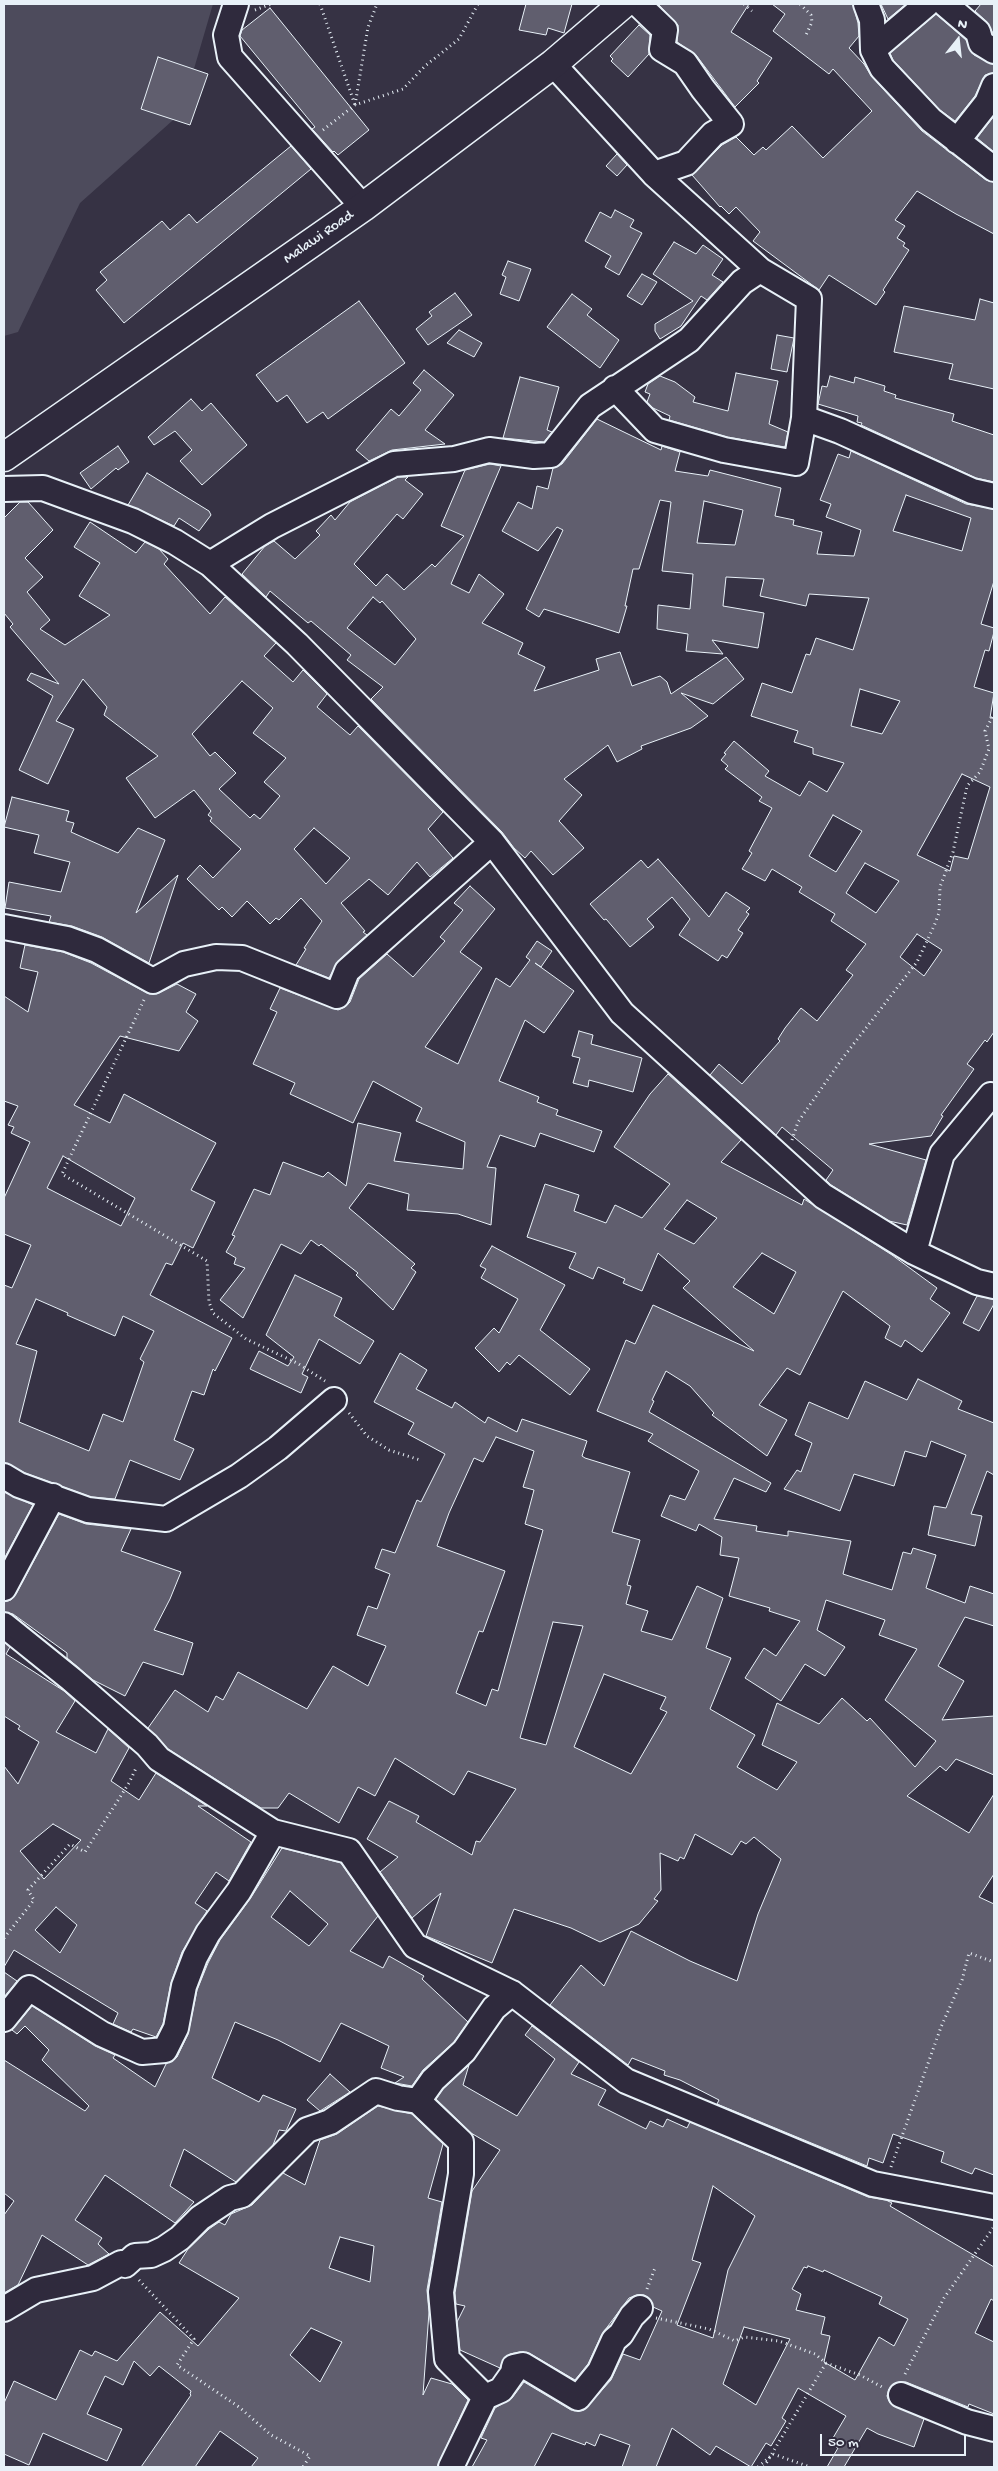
<!DOCTYPE html>
<html>
<head>
<meta charset="utf-8">
<style>
  body { margin:0 }
  #map { position:relative; width:998px; height:2471px; overflow:hidden; background:#363244; font-family:"Gochi Hand",sans-serif }
  canvas { display:block }
  .frame { position:absolute; inset:0; border:5px solid #e8f1f8; pointer-events:none }
  .north { position:absolute; left:933px; top:15px; width:50px; height:50px; -webkit-text-stroke:4px #2f2a3d; paint-order:stroke; rotate:16deg; font-size:14px; font-weight:700; line-height:20px; text-align:center; color:#e8f1f8 }
  .north::after { content:''; display:block; margin:auto; width:18px; height:22px; background:#e8f1f8; clip-path:polygon(50% 0,100% 100%,50% 72%,0 100%) }
  .scale { position:absolute; left:820px; top:2434px; width:146px; height:22px; box-sizing:border-box; border:2px solid #e8f1f8; border-top:0; padding-left:6px; font-size:15px; line-height:18px; white-space:nowrap; color:#e8f1f8; -webkit-text-stroke:4px #2f2a3d; paint-order:stroke }
</style>
</head>
<body>
<div id="map">
<canvas width="998" height="2471"></canvas>
<div class="frame"></div>
<div class="north">N</div>
<div class="scale">50 m</div>
</div>
<script>
const c = document.querySelector('canvas').getContext('2d');
c.lineJoin = 'round';
function paint(path, color) {
  c.fillStyle = color;
  c.fill(path, 'evenodd');
}
function shape(rows) {
  const path = new Path2D();
  for (const r of rows) {
    path.moveTo(r[0], r[1]);
    for (let i = 2; i < r.length; i += 2) path.lineTo(r[i], r[i + 1]);
  }
  return path;
}
function trace(path, color, width, dash) {
  c.strokeStyle = color;
  c.lineWidth = width;
  c.lineCap = dash ? 'butt' : 'round';
  c.setLineDash(dash || []);
  c.stroke(path);
}
function label(font, color, halo, rows, align = 'center') {
  c.font = font + ' "Gochi Hand",sans-serif';
  c.lineWidth = 5;
  c.setLineDash([]);
  c.textBaseline = 'middle';
  c.strokeStyle = halo;
  c.fillStyle = color;
  for (const [text, x, y, turn = 0] of rows) {
    c.save();
    c.translate(x, y);
    c.rotate((+turn || 0) * Math.PI / 180);
    c.textAlign = isNaN(turn) ? turn : align;
    if (halo) c.strokeText(text, 0, 0);
    c.fillText(text, 0, 0);
    c.restore();
  }
}
paint(shape([
  [4,4,213,4,181,113,80,203,18,332,4,336]
]), '#4d4b5c');
const building = shape([
  [526,4,572,4,564,33,548,28,546,35,519,30,526,4],
  [658,4,749,4,731,32,772,58,757,81,759,83,735,107,696,55,677,42,678,25,658,4],
  [772,4,853,4,858,23,859,36,849,48,864,64,872,77,922,131,986,180,994,182,994,234,956,214,917,191,895,220,905,226,897,238,905,243,903,246,909,250,883,290,885,292,876,305,829,275,819,290,753,241,760,232,736,207,729,214,721,206,720,207,692,175,722,145,736,137,754,155,763,147,766,150,792,126,823,158,872,111,833,69,829,74,773,31,785,14,772,4],
  [881,4,906,4,888,19,881,4],
  [981,4,994,4,994,35,987,22,975,11,981,4],
  [270,8,369,130,338,155,334,151,333,152,312,129,315,127,240,36,242,30,270,8],
  [936,14,966,40,974,55,994,65,994,73,985,75,975,96,955,121,940,110,893,60,890,53,936,14],
  [639,25,650,35,649,54,628,77,611,61,613,59,610,56,639,25],
  [158,57,208,74,190,125,141,109,158,57],
  [994,116,994,152,977,138,994,116],
  [291,146,311,169,124,323,96,290,107,280,100,272,162,221,170,230,189,214,197,223,291,146],
  [617,154,627,165,617,176,606,166,617,154],
  [615,210,634,220,630,227,642,233,619,275,605,267,611,256,585,241,600,212,611,218,615,210],
  [674,242,696,254,703,245,723,259,712,275,723,282,707,300,701,296,681,326,660,339,655,331,655,324,693,301,653,274,674,242],
  [508,261,531,269,519,301,500,294,506,277,502,275,508,261],
  [642,274,657,282,642,305,627,296,642,274],
  [455,293,472,315,428,345,416,329,432,316,429,312,455,293],
  [572,294,592,309,587,315,619,340,600,368,547,327,572,294],
  [980,299,994,303,994,389,949,379,953,364,894,352,904,306,975,320,980,299],
  [359,301,405,363,328,419,323,412,307,423,287,395,277,402,256,375,359,301],
  [459,330,482,343,474,357,447,343,459,330],
  [777,335,794,338,787,372,771,369,777,335],
  [424,370,454,395,425,430,445,444,392,450,369,461,356,450,391,409,399,416,421,390,413,383,424,370],
  [736,373,778,381,769,424,788,432,785,447,727,437,669,420,670,416,653,408,647,402,650,394,645,392,648,384,660,376,675,382,695,397,693,402,728,411,736,373],
  [830,376,854,383,855,377,885,386,884,391,896,395,895,398,954,414,952,421,994,435,994,482,976,478,861,425,862,423,857,422,858,416,818,404,822,386,827,387,830,376],
  [520,377,559,387,547,430,552,432,544,442,503,438,520,377],
  [191,399,202,411,211,403,247,445,202,485,180,461,192,450,175,431,154,445,148,437,191,399],
  [597,419,661,450,662,446,680,452,675,471,708,476,710,470,781,488,775,516,794,520,793,525,822,532,817,554,854,556,861,530,826,517,831,504,820,500,838,454,849,458,851,451,966,504,994,509,994,581,981,624,994,628,994,632,989,651,985,650,974,687,994,693,990,718,994,718,994,1032,987,1042,985,1040,967,1064,974,1069,941,1115,943,1116,931,1136,869,1144,926,1160,907,1225,889,1221,831,1185,826,1180,833,1170,782,1127,776,1135,710,1075,719,1064,742,1084,780,1041,778,1039,785,1028,801,1008,817,1021,853,975,846,970,866,944,831,921,835,914,799,892,802,887,772,869,765,881,742,869,752,853,749,851,772,808,759,801,762,797,725,769,728,766,721,760,726,754,724,753,734,741,769,771,765,776,800,796,809,781,827,792,844,763,813,754,813,748,794,742,798,731,751,716,762,683,792,693,806,654,810,655,816,638,853,650,869,598,809,594,806,606,760,596,764,579,726,577,723,606,764,613,758,648,712,640,723,654,686,651,688,634,657,629,658,605,690,609,693,574,662,571,671,502,660,500,639,569,633,569,625,606,627,606,619,633,544,609,539,617,526,609,563,530,557,527,538,551,502,531,518,502,532,509,537,486,548,489,553,468,562,464,597,419],
  [906,495,971,518,962,551,893,531,906,495],
  [704,501,743,510,735,545,697,543,704,501],
  [860,689,900,701,882,734,851,726,860,689],
  [962,774,990,787,968,859,954,856,950,871,917,855,962,774],
  [833,815,862,831,836,872,809,856,833,815],
  [865,863,899,881,876,913,846,893,865,863],
  [917,934,942,950,924,976,900,957,917,934],
  [118,446,129,462,118,470,116,468,91,489,80,473,118,446],
  [490,464,501,466,451,584,469,593,479,574,504,594,482,623,523,643,518,654,545,667,534,691,599,670,596,659,620,652,632,686,660,676,667,682,671,694,726,657,744,679,713,704,681,693,708,716,691,728,641,746,642,749,617,762,608,745,564,779,582,795,559,821,584,848,553,875,531,851,525,858,514,848,502,832,371,699,383,687,347,660,351,655,311,621,308,623,270,591,266,597,242,574,265,546,274,541,295,559,320,535,316,531,331,515,335,520,350,502,398,477,408,477,405,480,423,494,403,519,397,514,354,564,376,586,387,574,404,590,432,564,435,567,464,536,441,526,465,470,490,464],
  [373,597,380,603,382,601,416,639,395,665,347,628,373,597],
  [147,473,209,511,211,515,199,531,179,518,174,526,128,505,147,473],
  [20,502,28,502,53,530,25,558,43,577,27,592,50,620,40,629,65,645,110,615,79,596,100,563,74,547,90,522,136,553,145,542,159,549,168,559,164,564,210,614,225,597,276,643,264,656,293,682,303,670,327,694,317,707,350,735,358,726,443,812,428,829,453,858,430,877,417,862,388,895,369,879,341,903,365,931,363,932,367,935,338,961,329,978,296,965,306,949,304,948,322,921,301,898,279,920,276,918,270,924,247,901,232,917,222,907,219,910,187,879,200,865,213,878,241,849,210,821,212,818,208,815,211,811,194,790,155,818,126,778,158,756,104,715,107,707,83,679,56,721,74,729,48,784,19,770,53,696,27,680,31,673,59,684,10,627,13,624,4,613,4,518,20,502],
  [242,681,273,708,253,733,286,758,264,782,280,796,260,819,254,814,250,818,219,789,236,773,215,752,210,756,192,734,242,681],
  [314,828,350,858,326,884,294,849,314,828],
  [12,797,69,811,66,821,74,823,71,832,118,853,138,828,165,840,136,913,178,875,149,963,102,937,72,926,49,922,51,916,5,908,9,882,61,892,70,862,34,853,39,835,4,827,12,797],
  [658,859,709,917,726,892,750,908,746,912,749,914,738,930,743,933,727,958,722,955,718,961,679,935,690,919,672,897,647,919,654,927,630,947,606,919,604,920,590,904,641,860,648,868,658,859],
  [470,886,495,909,460,952,482,968,425,1047,458,1064,496,978,510,987,530,960,526,957,537,941,552,951,541,967,535,963,574,991,544,1033,525,1020,499,1081,539,1097,537,1102,558,1110,556,1115,602,1131,594,1152,540,1133,535,1147,500,1135,487,1167,496,1168,491,1225,458,1214,407,1210,409,1194,368,1183,349,1208,415,1264,411,1268,416,1272,393,1310,356,1275,358,1273,321,1244,319,1246,311,1240,301,1254,281,1244,243,1318,220,1300,245,1268,234,1264,236,1258,226,1252,235,1236,232,1235,254,1189,270,1195,283,1162,323,1177,328,1172,346,1186,358,1123,401,1133,394,1161,463,1169,465,1142,416,1121,422,1108,373,1081,353,1123,290,1094,295,1083,253,1064,277,1012,270,1009,280,988,338,1010,345,1007,350,1002,359,979,387,954,413,977,445,941,440,937,463,910,454,903,470,886],
  [25,945,63,952,91,963,147,993,159,993,177,984,196,994,186,1012,198,1021,179,1051,120,1036,74,1105,110,1123,124,1094,216,1143,191,1190,215,1202,193,1248,183,1243,172,1265,166,1263,150,1295,232,1338,215,1371,213,1369,204,1395,192,1391,174,1440,194,1449,180,1480,130,1460,115,1499,91,1497,25,1473,4,1462,4,1285,12,1288,31,1245,4,1234,4,1198,30,1142,11,1133,14,1127,8,1125,18,1106,4,1101,4,996,28,1012,38,972,20,968,25,945],
  [63,1156,135,1198,121,1226,47,1188,63,1156],
  [36,1299,68,1313,67,1315,115,1336,123,1316,154,1331,140,1359,144,1362,123,1422,103,1414,89,1451,19,1422,37,1351,16,1344,36,1299],
  [579,1031,593,1035,591,1044,642,1058,633,1092,589,1080,588,1087,573,1083,580,1058,572,1056,579,1031],
  [668,1074,741,1140,721,1162,802,1205,804,1199,892,1255,937,1288,930,1299,950,1313,922,1352,905,1340,901,1347,885,1338,890,1326,843,1291,800,1375,787,1368,759,1405,787,1420,767,1456,712,1415,714,1413,690,1386,666,1371,652,1400,654,1401,649,1412,771,1483,766,1492,734,1478,714,1519,757,1526,756,1531,788,1536,788,1531,851,1541,843,1574,892,1590,903,1552,911,1554,913,1548,936,1555,926,1588,965,1603,970,1586,994,1594,994,1626,965,1617,938,1666,964,1681,942,1720,994,1716,994,1775,956,1759,946,1771,940,1766,907,1796,969,1833,994,1794,994,1874,979,1897,994,1904,994,2175,975,2168,972,2174,941,2162,944,2152,893,2134,883,2163,869,2158,867,2166,717,2104,719,2100,680,2080,664,2075,665,2071,632,2058,628,2065,550,2005,581,1965,604,1986,631,1931,690,1961,737,1981,758,1914,781,1859,754,1837,746,1844,741,1841,732,1855,695,1834,684,1859,680,1857,678,1861,660,1853,661,1890,654,1899,658,1901,639,1924,600,1942,571,1928,514,1909,492,1963,426,1936,441,1893,412,1918,380,1872,398,1857,367,1839,389,1801,419,1816,416,1822,472,1855,476,1841,480,1842,516,1789,468,1771,454,1795,395,1758,375,1796,358,1787,339,1823,289,1793,278,1808,261,1808,168,1749,148,1728,175,1690,208,1712,216,1696,223,1700,238,1672,307,1709,333,1666,368,1686,386,1646,357,1635,368,1606,377,1609,390,1574,375,1568,382,1549,395,1553,417,1500,421,1502,445,1454,408,1434,414,1423,374,1402,400,1353,427,1370,416,1389,452,1408,455,1402,485,1423,488,1417,517,1432,522,1419,587,1441,582,1456,585,1458,630,1472,612,1532,640,1540,627,1585,631,1586,626,1604,648,1611,641,1631,672,1640,697,1586,723,1598,706,1648,731,1658,710,1709,755,1735,737,1767,777,1790,797,1762,762,1745,777,1703,819,1724,842,1698,867,1721,870,1718,915,1767,936,1741,885,1700,917,1649,879,1635,885,1620,826,1600,817,1630,845,1647,825,1676,805,1664,781,1701,745,1678,764,1648,776,1656,800,1621,769,1611,770,1608,729,1596,739,1558,720,1555,722,1537,699,1524,696,1531,661,1516,670,1495,685,1500,699,1471,648,1441,653,1434,597,1411,626,1340,635,1344,653,1305,754,1351,683,1288,690,1281,658,1253,642,1291,623,1283,625,1279,598,1267,593,1279,569,1268,576,1253,527,1237,545,1184,579,1195,574,1211,606,1223,615,1205,642,1218,670,1184,614,1147,650,1094,668,1074],
  [687,1200,717,1218,694,1244,664,1229,687,1200],
  [762,1253,796,1272,774,1314,733,1287,762,1253],
  [496,1437,534,1451,523,1487,534,1490,525,1524,543,1530,498,1691,492,1689,486,1706,456,1693,479,1631,483,1632,505,1571,437,1546,449,1513,474,1458,483,1462,496,1437],
  [553,1622,583,1626,546,1745,520,1738,553,1622],
  [604,1674,666,1697,660,1709,667,1712,631,1774,574,1747,604,1674],
  [492,1246,565,1285,540,1330,590,1369,570,1395,519,1355,510,1365,507,1362,499,1372,475,1348,494,1328,499,1333,518,1299,481,1278,486,1269,480,1266,492,1246],
  [295,1275,342,1298,334,1316,374,1341,360,1364,319,1339,302,1374,308,1377,301,1393,250,1369,259,1351,288,1366,294,1357,266,1335,295,1275],
  [977,1296,994,1299,994,1304,979,1331,963,1323,977,1296],
  [918,1379,962,1401,958,1409,994,1423,994,1475,987,1471,971,1514,982,1516,975,1546,928,1535,934,1506,946,1508,966,1455,931,1441,926,1457,905,1451,894,1486,854,1474,840,1511,784,1489,797,1470,801,1472,812,1443,795,1435,809,1402,848,1419,865,1381,907,1400,918,1379],
  [4,1492,33,1505,4,1559,4,1492],
  [59,1514,86,1524,131,1529,121,1551,181,1572,170,1599,154,1630,193,1643,183,1675,143,1662,125,1696,93,1680,67,1658,67,1653,13,1614,4,1612,4,1602,11,1600,16,1594,59,1514],
  [4,1642,10,1647,6,1654,64,1691,75,1701,56,1732,96,1753,108,1729,129,1748,111,1781,139,1800,156,1773,207,1806,198,1806,251,1842,229,1881,216,1872,195,1903,207,1911,182,1952,171,1983,163,2024,156,2037,133,2029,131,2032,113,2024,118,2013,14,1950,4,1967,4,1766,18,1784,39,1742,18,1729,20,1726,4,1716,4,1642],
  [53,1824,81,1840,44,1879,20,1851,53,1824],
  [56,1907,77,1925,60,1953,35,1930,56,1907],
  [282,1848,341,1863,378,1916,350,1951,383,1968,389,1956,424,1976,422,1979,468,2022,454,2042,423,2070,412,2086,395,2083,404,2077,381,2068,389,2046,341,2023,320,2062,278,2040,235,2022,212,2078,259,2102,263,2095,296,2109,286,2131,279,2130,273,2145,236,2182,184,2149,170,2186,194,2202,175,2223,105,2175,75,2220,102,2238,98,2244,109,2254,88,2265,42,2235,18,2285,4,2293,4,2215,14,2201,4,2193,4,2060,85,2111,89,2106,42,2060,49,2050,25,2026,17,2034,12,2030,32,2006,95,2046,115,2055,113,2058,155,2087,166,2064,177,2057,188,2034,197,1990,208,1963,220,1940,250,1899,282,1848],
  [290,1891,328,1924,309,1946,271,1917,290,1891],
  [4,1972,17,1981,4,1997,4,1972],
  [532,2026,579,2062,571,2074,606,2090,598,2105,646,2129,650,2121,663,2127,667,2119,687,2128,690,2122,868,2197,886,2200,892,2203,890,2206,994,2267,994,2301,991,2299,975,2333,994,2342,994,2414,969,2404,968,2407,906,2382,899,2382,889,2389,887,2396,890,2403,924,2419,914,2447,878,2434,867,2428,844,2467,827,2467,838,2448,830,2443,846,2416,798,2388,782,2418,786,2421,771,2446,766,2443,751,2467,716,2446,710,2455,672,2428,656,2467,622,2467,630,2445,600,2434,595,2446,586,2442,585,2445,552,2433,534,2467,472,2467,487,2440,481,2438,495,2408,512,2398,524,2382,571,2410,584,2410,611,2380,623,2354,640,2360,662,2311,653,2307,650,2299,644,2295,637,2295,629,2298,602,2334,588,2364,575,2380,529,2353,520,2352,510,2354,504,2358,500,2368,460,2350,457,2322,465,2306,456,2304,455,2293,472,2191,500,2150,471,2133,436,2099,443,2089,469,2065,463,2085,517,2116,555,2059,525,2035,532,2026],
  [713,2186,755,2216,728,2270,713,2338,677,2325,701,2263,692,2260,713,2186],
  [808,2266,823,2272,824,2270,882,2297,879,2304,908,2319,894,2346,879,2337,855,2380,824,2362,830,2336,821,2334,825,2317,796,2310,801,2294,792,2289,804,2267,807,2268,808,2266],
  [744,2327,790,2339,756,2405,723,2384,744,2327],
  [330,2074,350,2092,320,2111,307,2100,330,2074],
  [378,2106,412,2114,443,2144,428,2198,442,2202,427,2290,429,2312,423,2395,431,2378,452,2384,468,2400,437,2467,251,2467,258,2458,220,2431,195,2467,141,2467,191,2395,190,2394,191,2391,159,2366,150,2376,134,2361,123,2385,105,2376,87,2414,122,2429,107,2461,43,2433,29,2465,4,2454,4,2403,14,2381,56,2400,80,2350,92,2356,95,2351,117,2361,160,2312,198,2346,239,2298,179,2263,188,2249,209,2229,219,2222,225,2225,231,2214,252,2205,283,2173,305,2185,320,2140,337,2134,378,2106],
  [340,2237,374,2246,370,2282,329,2268,340,2237],
  [311,2328,342,2342,320,2382,290,2355,311,2328]
]);
paint(building, '#605e6e');
trace(building, '#e8f1f8', 1);
const minor = shape([
  [236,4,226,35,230,57,363,207],
  [638,4,665,30,662,49,685,63,703,89,731,124,713,134,686,163,654,174],
  [866,4,872,20,873,50,882,68,931,120,994,169],
  [945,4,978,32,981,43,994,51],
  [873,50,927,4],
  [553,64,654,174,760,270,809,299,804,418,796,463,724,450,655,430,615,388],
  [957,141,987,103,994,86],
  [804,418,840,431,972,491,994,496],
  [4,489,43,488,133,521,175,542,210,564,297,644,492,842,622,1013,823,1196,914,1252,977,1282,994,1286],
  [210,564,272,526,394,464,454,459,489,450,534,456,551,455,590,406,689,340,742,282,760,270],
  [4,927,67,939,97,950,153,981,184,964,216,957,242,958,337,996,347,971,492,842],
  [914,1252,942,1154,991,1095,994,1098],
  [4,1476,19,1485,88,1510,166,1519,239,1476,278,1448,334,1400],
  [4,1588,53,1496],
  [4,1625,71,1679,147,1745,159,1759,273,1832,349,1851,415,1946,512,1993,626,2081,873,2184,994,2207],
  [4,2019,29,1988,102,2034,142,2052,165,2050,176,2028,184,1986,195,1957,208,1933,239,1891,273,1832],
  [4,2309,36,2290,93,2278,121,2263,125,2265,135,2256,151,2255,164,2249,180,2238,200,2218,230,2198,242,2195,307,2130,330,2122,376,2091,398,2098,418,2101],
  [901,2395,967,2422,994,2429],
  [485,2397,447,2359,441,2292,461,2174,461,2142,418,2101,433,2080,464,2051,494,2008,512,1993],
  [451,2467,485,2397,501,2390,513,2373,514,2367,523,2365,578,2398,600,2371,614,2340,621,2334,632,2316,640,2308]
]);
const major = shape([
  [4,457,363,207,553,64,623,4]
]);
trace(minor, '#e8f1f8', 28);
trace(major, '#e8f1f8', 31);
trace(shape([
  [320,4,355,105],
  [744,4,752,11],
  [800,4,811,15,812,22,806,35],
  [255,10,271,4],
  [355,105,368,27,377,4],
  [323,130,355,105,403,89,425,66,459,39,478,4],
  [144,1000,62,1174,207,1261,209,1302,213,1313,246,1339,297,1363,325,1381],
  [792,1140,798,1122,842,1059,917,962,934,926,939,913,940,887,953,852,967,786,980,772,989,749,985,731,994,714],
  [349,1413,367,1436,389,1450,420,1460],
  [4,1938,34,1900,28,1890,70,1844,85,1852,129,1783,137,1766],
  [891,2167,941,2027,962,1980,969,1953,994,1962],
  [139,2280,194,2339,177,2365,239,2407,271,2435,310,2456,303,2467],
  [647,2289,655,2268],
  [656,2318,709,2329,735,2341,744,2337,779,2341,815,2354,826,2363,860,2375,882,2387],
  [905,2374,944,2298,993,2228],
  [758,2467,773,2454,810,2467],
  [764,2467,826,2363]
]), '#e8f1f8', 3, [1, 4]);
trace(minor, '#2f2a3d', 24);
trace(major, '#2f2a3d', 28);
label('15px', '#e8f1f8', '#2f2a3d', [
  ["Malawi Road",319,238,-35]
]);
</script>
</body>
</html>
